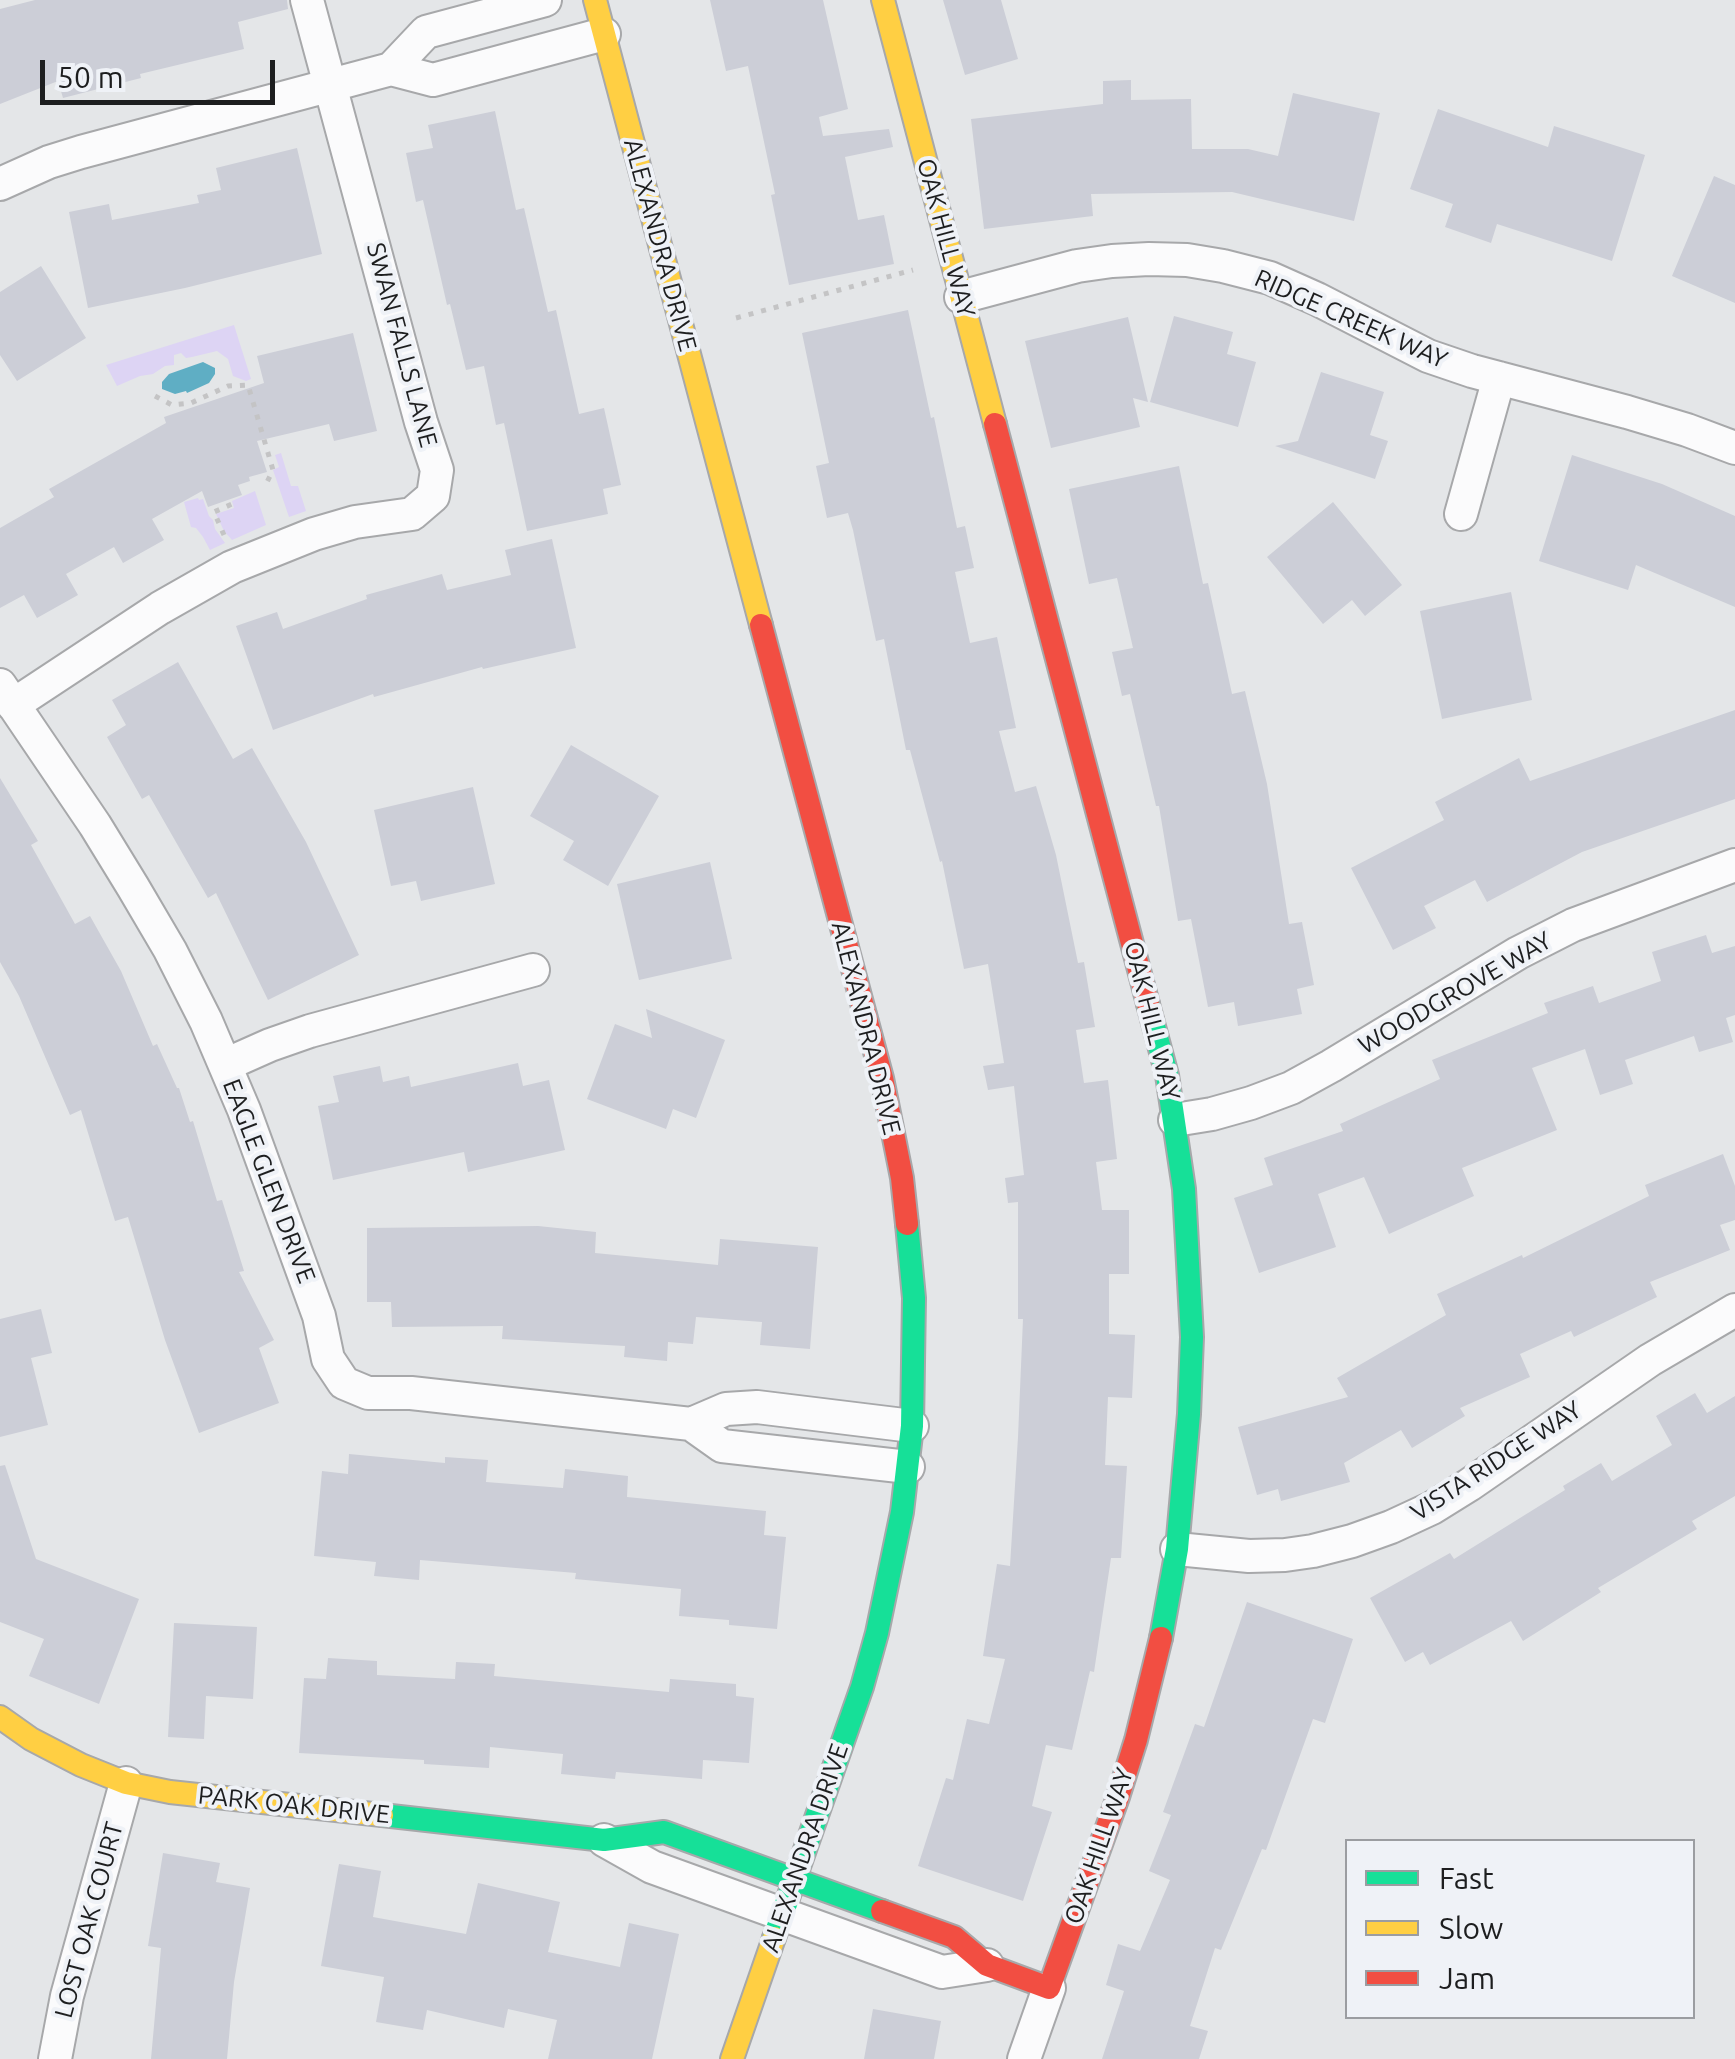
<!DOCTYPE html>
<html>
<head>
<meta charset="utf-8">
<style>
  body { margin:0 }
  #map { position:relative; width:1735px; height:2059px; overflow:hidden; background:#e4e6e8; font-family:Ubuntu,sans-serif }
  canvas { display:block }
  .legend { position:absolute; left:1345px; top:1839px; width:350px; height:180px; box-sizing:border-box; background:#eff2f7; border:2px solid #9b9da1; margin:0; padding:12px 18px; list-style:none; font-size:30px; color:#1d1e1f }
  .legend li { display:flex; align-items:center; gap:20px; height:50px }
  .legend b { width:50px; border:2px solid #9b9da1 }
  .scale { position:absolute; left:40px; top:60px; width:235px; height:45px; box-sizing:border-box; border:5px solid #1d1e1f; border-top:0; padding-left:12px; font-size:30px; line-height:35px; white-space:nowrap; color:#1d1e1f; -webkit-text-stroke:8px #eff2f7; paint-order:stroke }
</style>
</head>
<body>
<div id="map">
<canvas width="1735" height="2059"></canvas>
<ul class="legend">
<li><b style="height:12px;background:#16e098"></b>Fast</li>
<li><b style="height:12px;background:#ffcf43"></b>Slow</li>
<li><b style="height:12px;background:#f24e42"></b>Jam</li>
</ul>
<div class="scale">50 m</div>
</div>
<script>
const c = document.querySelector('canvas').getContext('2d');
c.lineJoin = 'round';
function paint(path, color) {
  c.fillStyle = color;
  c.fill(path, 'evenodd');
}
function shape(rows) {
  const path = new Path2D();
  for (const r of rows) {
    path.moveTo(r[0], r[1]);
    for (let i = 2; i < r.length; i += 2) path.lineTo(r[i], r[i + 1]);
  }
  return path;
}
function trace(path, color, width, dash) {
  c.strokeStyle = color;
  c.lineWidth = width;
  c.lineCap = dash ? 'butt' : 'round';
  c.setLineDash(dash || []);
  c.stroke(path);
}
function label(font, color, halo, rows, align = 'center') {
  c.font = font + ' Ubuntu,sans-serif';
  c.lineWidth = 8;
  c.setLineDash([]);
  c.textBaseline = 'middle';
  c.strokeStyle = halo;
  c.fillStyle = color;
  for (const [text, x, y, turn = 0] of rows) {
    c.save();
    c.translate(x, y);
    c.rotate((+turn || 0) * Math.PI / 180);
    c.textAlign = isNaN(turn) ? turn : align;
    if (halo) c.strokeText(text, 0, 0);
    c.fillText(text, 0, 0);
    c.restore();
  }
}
paint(shape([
  [234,325,251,379,246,381,233,376,228,359,217,351,192,357,186,358,181,353,174,355,174,365,165,366,153,374,140,376,117,386,106,365],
  [281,453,291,486,298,486,306,511,289,517,273,470,279,467,275,455],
  [255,491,266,525,232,540,224,531,216,514,234,508,232,501],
  [198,498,199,500,203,499,209,516,213,520,215,529,225,543,210,550,203,537,196,528,191,527,184,502]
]), '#ddd4f4');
paint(shape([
  [203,362,215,368,215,374,209,383,187,393,186,391,175,394,162,389,162,382,169,374]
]), '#5faec4');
paint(shape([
  [35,0,287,0,288,9,238,22,244,49,140,74,141,78,63,98,58,81,0,104,0,9],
  [710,0,823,0,848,109,819,117,823,136,889,129,893,147,845,157,858,220,884,215,894,264,789,285,771,195,775,194,748,66,726,71],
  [943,0,1001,0,1018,59,965,75],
  [1131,80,1131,100,1191,99,1192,149,1248,149,1278,156,1293,93,1380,113,1354,221,1232,192,1091,194,1093,216,984,229,971,119,1103,104,1103,81],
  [1438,109,1548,147,1554,126,1645,155,1612,261,1497,224,1491,243,1445,227,1453,204,1410,189],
  [495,111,516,210,524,208,548,312,556,310,579,414,604,408,621,485,603,489,608,514,527,531,504,423,496,425,484,366,466,370,450,304,447,305,423,200,416,202,406,153,433,148,428,125],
  [297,148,322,254,185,288,88,308,69,212,109,204,112,220,199,203,197,195,221,190,216,168],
  [1714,176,1735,185,1735,303,1672,276],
  [41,266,86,338,17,381,0,355,0,292],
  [908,310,931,418,934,417,957,528,965,526,974,568,955,572,970,643,997,637,1016,728,999,731,1015,792,1036,786,1056,855,1078,963,1084,962,1095,1027,1076,1030,1084,1083,1108,1080,1117,1159,1096,1162,1102,1210,1129,1210,1129,1274,1109,1274,1109,1334,1135,1335,1132,1398,1108,1397,1105,1465,1127,1466,1121,1558,1111,1558,1094,1672,1090,1671,1072,1750,1046,1745,1032,1806,1052,1812,1023,1901,918,1866,946,1778,953,1780,967,1719,989,1724,1005,1659,983,1656,997,1564,1010,1566,1018,1437,1023,1319,1018,1319,1018,1202,1008,1203,1005,1178,1024,1175,1014,1086,988,1090,983,1066,1004,1063,988,964,964,969,942,861,940,862,910,750,906,750,884,639,876,641,853,530,848,513,827,518,816,466,829,463,802,333],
  [1174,316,1233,332,1227,354,1256,362,1238,427,1150,402],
  [1128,317,1148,402,1133,398,1140,427,1051,448,1025,341],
  [353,333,377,431,334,441,329,424,257,441,267,472,249,477,250,481,238,485,242,495,208,507,202,491,152,519,164,540,123,563,114,547,66,574,78,595,37,618,24,595,0,608,0,528,54,497,49,489,166,423,164,417,264,383,257,356],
  [1321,372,1384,392,1370,435,1388,441,1375,479,1275,446,1298,441],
  [1572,455,1662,484,1735,516,1735,607,1636,565,1628,590,1539,561],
  [1179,466,1203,584,1208,583,1232,694,1245,691,1267,784,1289,924,1302,922,1314,985,1297,989,1302,1014,1238,1026,1234,1002,1208,1007,1191,919,1178,921,1159,806,1156,806,1130,694,1122,696,1112,652,1133,648,1117,578,1089,584,1069,489],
  [1333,502,1402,585,1365,616,1352,600,1323,624,1267,557],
  [552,539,576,648,483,669,482,667,374,697,373,694,273,730,236,626,277,612,283,629,367,599,366,595,442,574,447,590,511,575,505,550],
  [1511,592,1532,700,1442,719,1420,611],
  [178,662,233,759,252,748,306,842,359,955,268,1000,216,893,208,898,149,795,142,799,107,737,126,725,112,700],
  [1735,710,1735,799,1582,852,1487,902,1475,880,1424,906,1436,928,1393,950,1351,868,1444,820,1435,802,1519,758,1530,781],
  [571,745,659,796,608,886,563,860,574,841,530,816],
  [0,778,38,841,31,845,75,924,90,916,121,971,153,1046,157,1044,177,1088,179,1088,190,1122,193,1121,217,1201,222,1200,244,1271,239,1272,274,1340,259,1348,279,1403,199,1433,165,1340,128,1217,115,1221,81,1110,70,1115,19,996,0,962],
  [473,787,495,884,421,901,416,881,391,886,374,810],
  [710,862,732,959,639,980,617,884],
  [1706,935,1712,953,1735,946,1735,1015,1726,1018,1733,1042,1699,1052,1694,1036,1625,1060,1633,1084,1600,1095,1585,1049,1532,1068,1557,1130,1462,1168,1474,1196,1389,1234,1364,1177,1318,1194,1336,1247,1259,1273,1234,1198,1273,1185,1264,1158,1343,1131,1340,1124,1440,1079,1432,1060,1548,1013,1544,1003,1593,986,1599,1003,1661,981,1652,952],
  [646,1009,725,1040,696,1118,673,1109,666,1129,587,1099,615,1024,652,1038],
  [518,1063,523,1086,549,1080,565,1150,468,1172,464,1152,333,1180,318,1106,339,1102,333,1076,380,1066,383,1082,409,1076,411,1087],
  [1723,1154,1735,1186,1735,1220,1720,1225,1730,1250,1650,1282,1657,1297,1574,1337,1571,1331,1520,1354,1530,1377,1460,1408,1465,1416,1412,1448,1401,1430,1344,1463,1350,1482,1281,1501,1278,1489,1257,1495,1238,1427,1348,1397,1337,1378,1446,1315,1437,1294,1522,1255,1523,1258,1649,1196,1645,1185],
  [538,1226,596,1232,595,1253,718,1265,720,1239,818,1247,810,1349,760,1345,762,1322,696,1317,693,1344,668,1342,667,1361,624,1357,625,1346,502,1339,503,1326,392,1327,391,1302,367,1302,367,1228],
  [41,1309,52,1353,31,1358,48,1425,0,1437,0,1319],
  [1695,1393,1707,1413,1735,1396,1735,1496,1692,1521,1697,1529,1598,1588,1601,1592,1523,1641,1511,1621,1430,1665,1423,1652,1405,1662,1370,1598,1450,1553,1454,1559,1565,1490,1563,1486,1601,1463,1612,1481,1672,1445,1656,1416],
  [349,1454,445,1463,445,1457,488,1460,486,1482,563,1488,565,1469,628,1476,627,1497,766,1511,764,1535,786,1537,777,1629,729,1625,729,1620,679,1616,681,1589,575,1579,576,1573,420,1560,419,1580,374,1576,376,1562,314,1556,322,1471,348,1474],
  [5,1465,36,1559,139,1599,99,1704,29,1676,44,1639,0,1622,0,1466],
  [1247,1602,1353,1639,1325,1723,1313,1719,1266,1850,1262,1849,1221,1950,1215,1948,1190,2026,1208,2031,1199,2059,1102,2059,1124,1991,1106,1985,1118,1944,1140,1951,1170,1880,1149,1871,1171,1815,1163,1812,1195,1724,1204,1727],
  [174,1623,257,1627,253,1699,206,1696,204,1739,168,1737],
  [328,1658,377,1661,377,1675,455,1679,456,1662,495,1664,494,1676,669,1692,670,1679,736,1684,736,1696,754,1698,749,1763,703,1760,702,1779,616,1772,615,1779,561,1774,563,1754,490,1747,489,1768,424,1764,424,1760,299,1753,304,1678,326,1679],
  [163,1853,220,1863,216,1882,250,1888,234,1982,227,2059,151,2059,161,1948,148,1946],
  [339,1864,381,1871,373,1917,466,1934,478,1883,560,1902,548,1952,620,1967,629,1923,679,1934,652,2059,548,2059,557,2020,508,2009,504,2028,427,2010,423,2030,376,2022,384,1977,321,1966],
  [873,2009,941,2021,934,2059,864,2059]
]), '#ccced7');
const street = shape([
  [391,69,433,80,604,34],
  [0,184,49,162,81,152,391,69,426,32,545,0],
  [961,297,1077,266,1112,261,1149,259,1187,260,1223,266,1270,278,1317,299,1428,356,1472,371,1627,412,1687,430,1735,448],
  [1461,514,1499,378],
  [0,685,95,825,133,887,170,950,206,1021,244,1110,319,1316,328,1359,344,1383,368,1393,411,1393,691,1424,726,1409,757,1407,912,1426],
  [13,705,160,608,232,567,314,534,355,522,412,514,433,496,437,470,421,422,307,0],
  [225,1065,270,1045,310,1031,533,970],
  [1175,1120,1212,1114,1251,1103,1291,1088,1331,1066,1518,953,1573,925,1735,865],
  [691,1424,722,1446,908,1467],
  [1177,1549,1249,1556,1285,1555,1313,1551,1352,1541,1391,1527,1432,1508,1469,1485,1650,1360,1735,1310],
  [604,1840,652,1867,942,1972,987,1965],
  [55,2059,67,1996,126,1783],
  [1024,2059,1049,1988]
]);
const fast = shape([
  [1148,1004,1167,1075,1184,1189,1192,1337,1189,1414,1177,1549,1161,1638],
  [382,1815,604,1840,664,1832,882,1911],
  [774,1938,862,1687,877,1633,902,1512,912,1426,914,1298,907,1224]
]);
const slow = shape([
  [595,0,761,625],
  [883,0,995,424],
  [0,1717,31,1739,81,1765,126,1783,170,1792,382,1815],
  [732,2059,774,1938]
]);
const jam = shape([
  [995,424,1148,1004],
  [761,625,882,1078,902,1178,907,1224],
  [882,1911,954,1937,987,1965,1049,1988,1118,1797,1136,1740,1161,1638]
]);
trace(street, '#a7a8aa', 36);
trace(fast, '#a7a8aa', 26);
trace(slow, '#a7a8aa', 26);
trace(jam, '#a7a8aa', 26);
trace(shape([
  [736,318,913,270],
  [155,396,172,405,191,403,228,386,248,385,273,470,266,484],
  [224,535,214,512,232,504]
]), '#c4c4c5', 5, [5, 8]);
trace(street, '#fbfbfc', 32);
trace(fast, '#16e098', 22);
trace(slow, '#ffcf43', 22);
trace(jam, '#f24e42', 22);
label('25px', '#1d1e1f', '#eff2f7', [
  ["OAK HILL WAY",946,238,75],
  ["ALEXANDRA DRIVE",660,245,75],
  ["RIDGE CREEK WAY",1351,319,24],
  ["SWAN FALLS LANE",402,345,75],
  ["WOODGROVE WAY",1455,993,-30],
  ["OAK HILL WAY",1152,1021,76],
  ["ALEXANDRA DRIVE",866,1028,76],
  ["EAGLE GLEN DRIVE",269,1181,69],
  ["VISTA RIDGE WAY",1496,1461,-33],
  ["PARK OAK DRIVE",294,1805,6],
  ["OAK HILL WAY",1099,1846,-71],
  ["ALEXANDRA DRIVE",805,1848,-71],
  ["LOST OAK COURT",89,1920,-75]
]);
</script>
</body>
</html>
